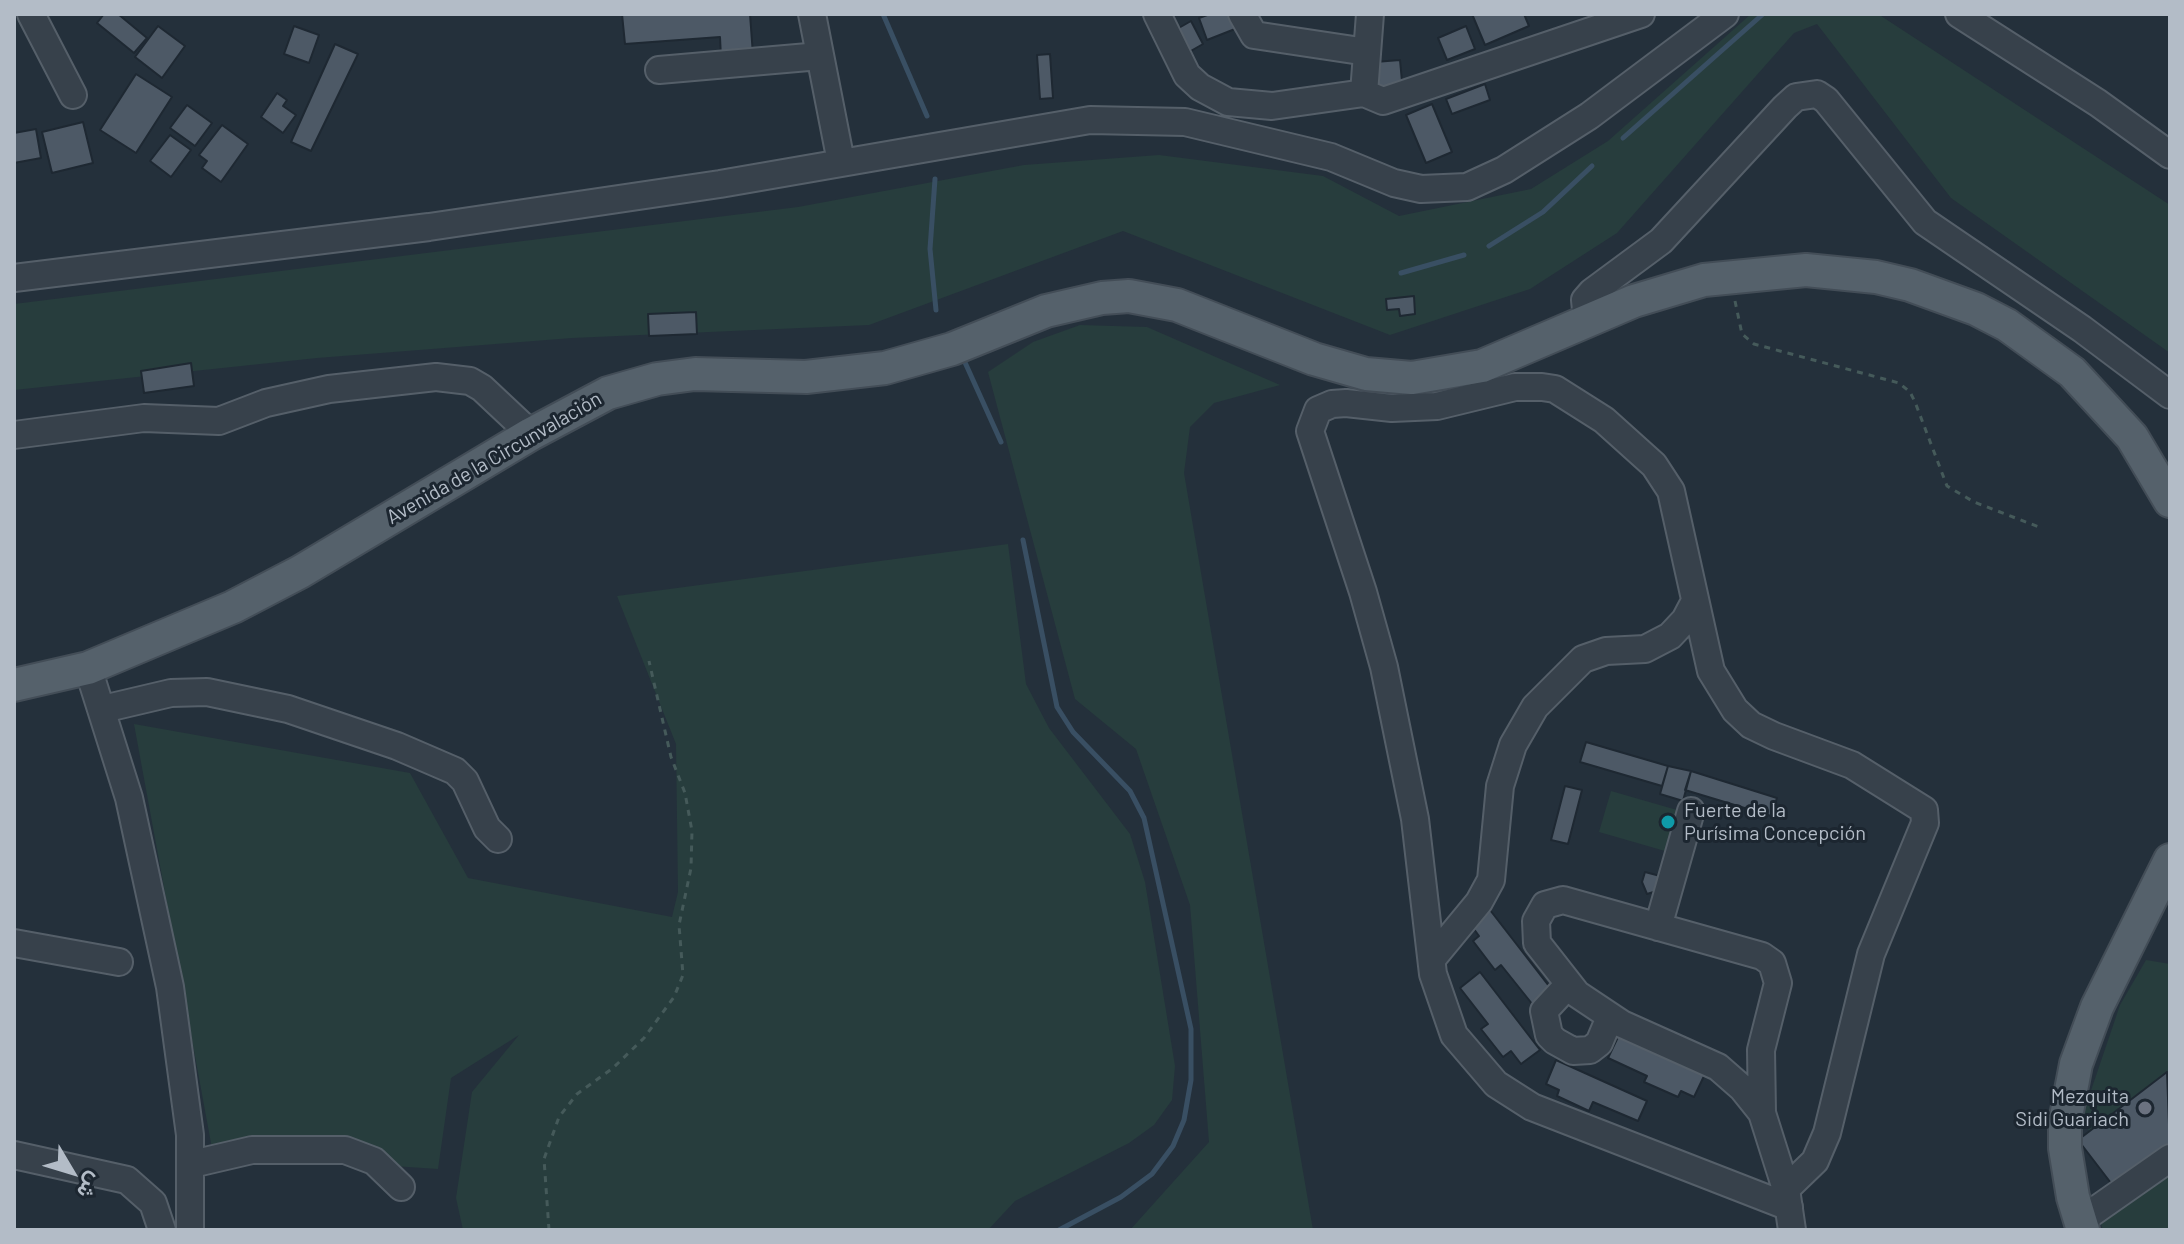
<!DOCTYPE html>
<html>
<head>
<meta charset="utf-8">
<style>
  body { margin:0 }
  #map { position:relative; width:2184px; height:1244px; overflow:hidden; background:#24303b; font-family:Barlow,Vazirmatn,sans-serif }
  canvas { display:block }
  .frame { position:absolute; inset:0; border:16px solid #b3bcc7; pointer-events:none }
  .north { position:absolute; left:32px; top:1132px; width:80px; height:80px; -webkit-text-stroke:6px #1c2630; paint-order:stroke; rotate:128deg; font-size:22px; font-weight:700; line-height:32px; text-align:center; color:#b3bcc7 }
  .north::after { content:''; display:block; margin:auto; width:28px; height:36px; background:#b3bcc7; clip-path:polygon(50% 0,100% 100%,50% 72%,0 100%) }
</style>
</head>
<body>
<div id="map">
<canvas width="2184" height="1244"></canvas>
<div class="frame"></div>
<div class="north">ش</div>
</div>
<script>
const c = document.querySelector('canvas').getContext('2d');
c.lineJoin = 'round';
function paint(path, color) {
  c.fillStyle = color;
  c.fill(path, 'evenodd');
}
function shape(rows) {
  const path = new Path2D();
  for (const r of rows) {
    path.moveTo(r[0], r[1]);
    for (let i = 2; i < r.length; i += 2) path.lineTo(r[i], r[i + 1]);
  }
  return path;
}
function trace(path, color, width, dash) {
  c.strokeStyle = color;
  c.lineWidth = width;
  c.lineCap = dash ? 'butt' : 'round';
  c.setLineDash(dash || []);
  c.stroke(path);
}
function label(font, color, halo, rows, align = 'center') {
  c.font = font + ' Barlow,sans-serif';
  c.lineWidth = 6;
  c.setLineDash([]);
  c.textBaseline = 'middle';
  c.strokeStyle = halo;
  c.fillStyle = color;
  for (const [text, x, y, turn = 0] of rows) {
    c.save();
    c.translate(x, y);
    c.rotate((+turn || 0) * Math.PI / 180);
    c.textAlign = isNaN(turn) ? turn : align;
    if (halo) c.strokeText(text, 0, 0);
    c.fillText(text, 0, 0);
    c.restore();
  }
}
paint(shape([
  [1751,14,1878,14,2170,205,2170,353,1951,198,1817,24,1794,33,1617,233,1530,289,1390,335,1123,231,869,325,572,338,317,358,14,390,14,304,798,207,1024,165,1159,155,1323,176,1399,216,1531,189,1608,141],
  [1080,325,1147,327,1280,385,1214,403,1190,427,1184,473,1313,1230,1130,1230,1209,1142,1190,905,1136,749,1075,699,988,372,1033,342],
  [1008,544,1026,684,1049,728,1130,834,1145,882,1175,1066,1172,1100,1154,1125,1129,1143,1015,1201,988,1230,463,1230,456,1198,472,1092,519,1035,451,1078,438,1169,213,1154,134,724,410,773,468,878,672,917,678,892,676,744,617,596],
  [1611,791,1677,810,1665,851,1599,832],
  [2146,960,2170,964,2170,1230,2103,1230,2101,1224,2136,1193,2081,1120,2120,1005]
]), '#273d3d');
trace(shape([
  [883,14,927,116],
  [1623,138,1763,14],
  [935,179,930,249,936,310],
  [1489,246,1543,212,1592,166],
  [1401,273,1464,255],
  [963,358,1001,442],
  [1023,540,1057,707,1073,732,1130,791,1144,818,1191,1029,1191,1080,1184,1120,1173,1146,1152,1174,1121,1197,1059,1230]
]), '#394f63', 5);
const building = shape([
  [104,14,118,14,147,38,134,53,97,23,104,14],
  [622,14,750,14,753,55,721,58,720,37,625,44,622,14],
  [1210,14,1229,14,1235,29,1207,40,1199,18,1210,14],
  [1472,14,1524,14,1529,26,1485,45,1472,14],
  [1191,21,1203,44,1182,56,1170,33,1191,21],
  [158,26,185,46,162,78,135,57,158,26],
  [294,26,319,35,309,63,284,54,294,26],
  [1466,26,1475,49,1447,60,1438,38,1466,26],
  [335,44,358,54,311,151,291,142,335,44],
  [1050,54,1053,98,1040,99,1037,55,1050,54],
  [1400,60,1403,92,1377,95,1375,62,1400,60],
  [136,74,172,97,136,153,100,130,136,74],
  [1485,84,1490,100,1452,114,1446,99,1485,84],
  [277,93,287,100,283,106,296,115,283,133,261,117,277,93],
  [1432,104,1452,152,1426,163,1406,115,1432,104],
  [187,105,212,123,195,146,170,128,187,105],
  [83,122,93,163,52,173,42,132,83,122],
  [222,125,248,144,221,182,202,168,207,161,199,155,222,125],
  [36,129,41,158,14,163,14,133,36,129],
  [170,135,191,150,171,177,150,161,170,135],
  [1414,296,1415,314,1400,316,1399,309,1387,310,1386,299,1414,296],
  [696,312,697,334,649,336,648,314,696,312],
  [191,363,194,386,144,393,141,371,191,363],
  [1586,742,1668,766,1662,786,1580,762,1586,742],
  [1668,766,1691,771,1683,801,1660,794,1668,766],
  [1691,771,1777,798,1771,816,1685,790,1691,771],
  [1565,786,1582,790,1568,844,1551,840,1565,786],
  [1645,872,1664,877,1660,890,1647,894,1642,882,1645,872],
  [1490,910,1552,990,1533,1005,1501,965,1495,970,1473,941,1479,936,1471,925,1490,910],
  [1480,972,1540,1050,1521,1064,1511,1051,1503,1057,1481,1029,1488,1024,1460,988,1480,972],
  [1619,1035,1705,1074,1694,1097,1681,1091,1678,1097,1644,1082,1647,1076,1608,1058,1619,1035],
  [1556,1060,1647,1101,1638,1121,1593,1102,1589,1111,1557,1096,1559,1090,1546,1084,1556,1060],
  [2167,1072,2170,1150,2114,1187,2078,1140,2167,1072]
]);
paint(building, '#4d5966');
trace(building, '#1e2832', 2);
const minor = shape([
  [31,14,73,95],
  [812,14,841,162],
  [1157,14,1187,75,1200,87,1228,102,1272,106,1364,93,1383,101,1641,14],
  [1242,14,1254,35,1367,52],
  [1959,14,2098,103,2170,155],
  [659,70,820,56],
  [1364,93,1370,14],
  [14,278,429,227,720,184,1090,120,1185,122,1331,157,1394,183,1421,189,1467,187,1504,170,1589,116,1725,14],
  [1587,320,1585,300,1592,292,1661,241,1785,107,1796,97,1817,94,1826,100,1925,222,2082,329,2170,395],
  [14,435,144,418,219,421,266,403,329,389,436,377,470,381,482,388,531,434],
  [88,668,129,798,170,987,190,1135,190,1230],
  [103,709,171,693,207,692,288,709,397,746,455,771,465,781,487,828,498,839],
  [1658,927,1691,811],
  [14,943,119,962],
  [1432,959,1479,902,1491,880,1500,786,1513,745,1535,707,1583,659,1606,651,1645,649,1670,636,1685,620,1695,601],
  [1568,985,1544,1011,1549,1035,1555,1041,1573,1051,1590,1050,1599,1043,1610,1017],
  [1762,1113,1742,1088,1718,1067,1622,1024,1577,994,1537,943,1536,921,1545,905,1563,900,1762,956,1772,963,1778,983,1761,1050,1762,1113,1786,1189,1792,1230],
  [14,1155,127,1180,153,1203,162,1230],
  [192,1164,252,1150,345,1150,374,1161,401,1187],
  [1786,1189,1815,1161,1827,1133,1871,954,1925,823,1924,810,1852,765,1774,736,1751,725,1735,710,1711,671,1671,491,1654,465,1604,420,1555,389,1542,387,1515,387,1437,406,1392,408,1346,403,1332,404,1318,410,1310,431,1363,592,1384,667,1415,819,1433,974,1454,1035,1496,1084,1532,1107,1789,1207],
  [2080,1221,2170,1158]
]);
const major = shape([
  [14,685,88,668,233,607,300,572,531,434,608,393,657,379,695,374,806,377,885,368,952,349,1046,311,1102,298,1129,296,1177,305,1314,359,1366,374,1412,378,1482,366,1634,301,1704,280,1806,270,1876,277,1910,285,1976,309,2007,325,2072,372,2132,437,2170,501],
  [2083,1230,2073,1197,2065,1148,2065,1122,2076,1064,2097,1007,2170,860]
]);
trace(minor, '#555f69', 30);
trace(major, '#434d57', 36);
trace(shape([
  [1735,301,1742,334,1754,344,1899,383,1910,392,1915,402,1947,486,1974,502,2039,527],
  [549,1230,544,1159,559,1117,577,1094,613,1068,644,1038,674,997,683,975,679,925,691,868,692,831,685,793,671,757,649,661]
]), '#455a5a', 3, [6, 6]);
trace(minor, '#37414b', 26);
trace(major, '#55616b', 32);
for (const [x, y, r, color] of [
  [1668,822,8,"#0f9aa8"],
  [2145,1108,8,"#6b7280"]
]) {
  const dot = new Path2D();
  dot.arc(x, y, r, 0, 2 * Math.PI);
  c.fillStyle = color;
  c.fill(dot);
  trace(dot, '#1c2630', 3);
}
label('20px', '#b3bcc7', '#1c2630', [
  ["Avenida de la Circunvalación",494,458,-30]
]);
label('20px', '#b3bcc7', '#1c2630', [
  ["Fuerte de la",1684,810],
  ["Purísima Concepción",1684,833],
  ["Mezquita",2129,1096,"right"],
  ["Sidi Guariach",2129,1119,"right"]
], 'left');
</script>
</body>
</html>
